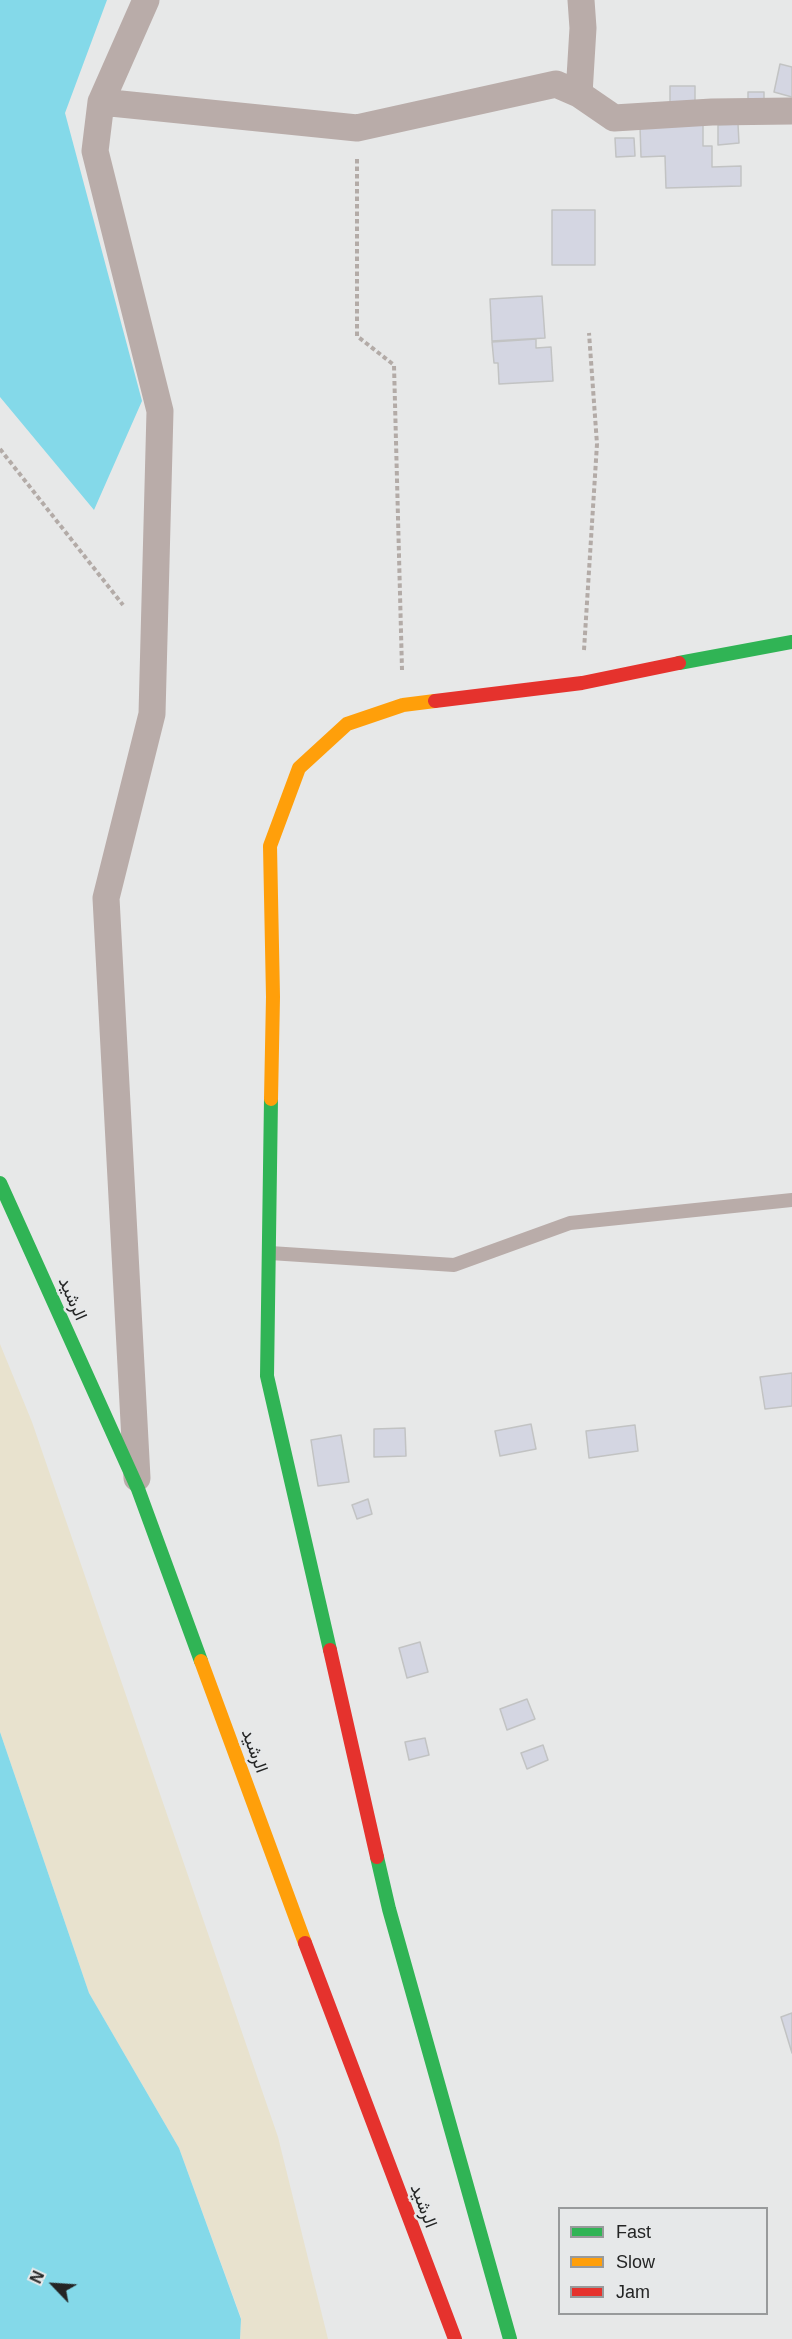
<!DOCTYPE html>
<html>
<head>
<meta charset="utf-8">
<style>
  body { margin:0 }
  #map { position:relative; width:792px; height:2339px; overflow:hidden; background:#e7e8e8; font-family:Helvetica,sans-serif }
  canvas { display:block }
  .legend { position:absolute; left:558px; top:2207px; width:210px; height:108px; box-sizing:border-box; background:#e6e8e9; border:2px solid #989a9b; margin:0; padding:8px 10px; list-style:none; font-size:18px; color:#242525 }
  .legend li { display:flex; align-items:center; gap:12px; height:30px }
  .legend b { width:30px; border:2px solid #989a9b }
  .north { position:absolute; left:24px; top:2255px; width:60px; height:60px; -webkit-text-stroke:4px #e6e8e9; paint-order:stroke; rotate:295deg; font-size:16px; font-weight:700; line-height:24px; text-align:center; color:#242525 }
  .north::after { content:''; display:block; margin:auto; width:21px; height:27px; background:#242525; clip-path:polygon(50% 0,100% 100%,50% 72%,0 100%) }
</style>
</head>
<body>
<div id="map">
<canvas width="792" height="2339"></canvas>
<ul class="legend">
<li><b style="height:8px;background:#30b455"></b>Fast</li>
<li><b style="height:8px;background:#ff9f0a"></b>Slow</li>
<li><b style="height:8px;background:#e5322d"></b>Jam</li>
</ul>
<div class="north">N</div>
</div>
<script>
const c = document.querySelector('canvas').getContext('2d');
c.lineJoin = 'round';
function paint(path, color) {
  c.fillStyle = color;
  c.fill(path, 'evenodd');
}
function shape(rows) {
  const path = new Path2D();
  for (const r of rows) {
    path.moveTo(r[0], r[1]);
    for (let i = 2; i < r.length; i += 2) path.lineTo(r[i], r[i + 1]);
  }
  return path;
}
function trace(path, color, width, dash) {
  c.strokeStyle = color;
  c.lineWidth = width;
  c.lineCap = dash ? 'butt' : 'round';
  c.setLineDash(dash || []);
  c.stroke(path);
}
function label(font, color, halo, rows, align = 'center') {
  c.font = font + ' Helvetica,Vazirmatn,sans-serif';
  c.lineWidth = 5;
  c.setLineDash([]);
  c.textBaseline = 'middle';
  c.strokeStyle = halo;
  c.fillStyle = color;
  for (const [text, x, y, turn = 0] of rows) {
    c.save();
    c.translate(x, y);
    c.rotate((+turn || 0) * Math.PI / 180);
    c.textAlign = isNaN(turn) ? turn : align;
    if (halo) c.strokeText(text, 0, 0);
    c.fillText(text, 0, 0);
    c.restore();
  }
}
paint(shape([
  [0,1344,32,1422,278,2137,328,2339,240,2339,241,2318,179,2148,89,1993,0,1732]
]), '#e8e2ce');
paint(shape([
  [0,0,107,0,65,113,142,401,94,510,0,397],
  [0,1732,89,1993,179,2148,241,2319,240,2339,0,2339]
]), '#84d9e9');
const building = shape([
  [780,64,792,67,792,97,774,92,780,64],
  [670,86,695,86,695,104,670,104,670,86],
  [748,92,764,92,764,105,748,105,748,92],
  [703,124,703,146,712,146,712,167,741,166,741,186,666,188,665,156,641,157,640,126,703,124],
  [738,124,739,143,718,145,718,125,738,124],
  [615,138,634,138,635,156,616,157,615,138],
  [552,210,595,210,595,265,552,265,552,210],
  [542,296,545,338,492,341,490,299,542,296],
  [536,339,536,348,551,347,553,381,499,384,498,363,494,363,492,342,536,339],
  [792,1373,792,1406,765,1409,760,1377,792,1373],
  [531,1424,536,1449,500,1456,495,1431,531,1424],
  [635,1425,638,1451,589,1458,586,1431,635,1425],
  [405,1428,406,1456,374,1457,374,1429,405,1428],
  [341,1435,349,1482,318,1486,311,1440,341,1435],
  [368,1499,372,1514,357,1519,352,1505,368,1499],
  [420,1642,428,1672,407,1678,399,1648,420,1642],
  [527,1699,535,1719,507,1730,500,1709,527,1699],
  [425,1738,429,1755,409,1760,405,1742,425,1738],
  [543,1745,548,1760,527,1769,521,1753,543,1745],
  [792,2013,792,2053,781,2017,792,2013]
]);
paint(building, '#d4d6e2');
trace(building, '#c2c3c3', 1.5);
trace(shape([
  [357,159,357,336,394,365,402,670],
  [0,449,123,605],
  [584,650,597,444,589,333]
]), '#b3aba7', 4, [4.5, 3]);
trace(shape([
  [270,1253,454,1265,570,1223,792,1200]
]), '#b9aca9', 14);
trace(shape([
  [579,94,583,28,581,0],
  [101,102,357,128,556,84,579,94,614,118,712,112,792,111],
  [137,1478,106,898,152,714,160,411,95,151,101,102,146,0]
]), '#b9aca9', 27);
trace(shape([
  [679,663,792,642],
  [271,1099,267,1376,330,1650],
  [0,1183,138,1489,201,1661],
  [377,1857,389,1909,510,2339]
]), '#30b455', 14);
trace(shape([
  [271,1099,273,997,270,846,299,768,347,724,403,705,435,701],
  [201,1661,305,1943]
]), '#ff9f0a', 14);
trace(shape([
  [435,701,582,683,679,663],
  [330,1650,377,1857],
  [305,1943,455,2339]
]), '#e5322d', 14);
label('18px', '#242525', '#e6e8e9', [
  ["الرشيد",72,1299,66],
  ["الرشيد",254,1751,70],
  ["الرشيد",423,2206,69]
]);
</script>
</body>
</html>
